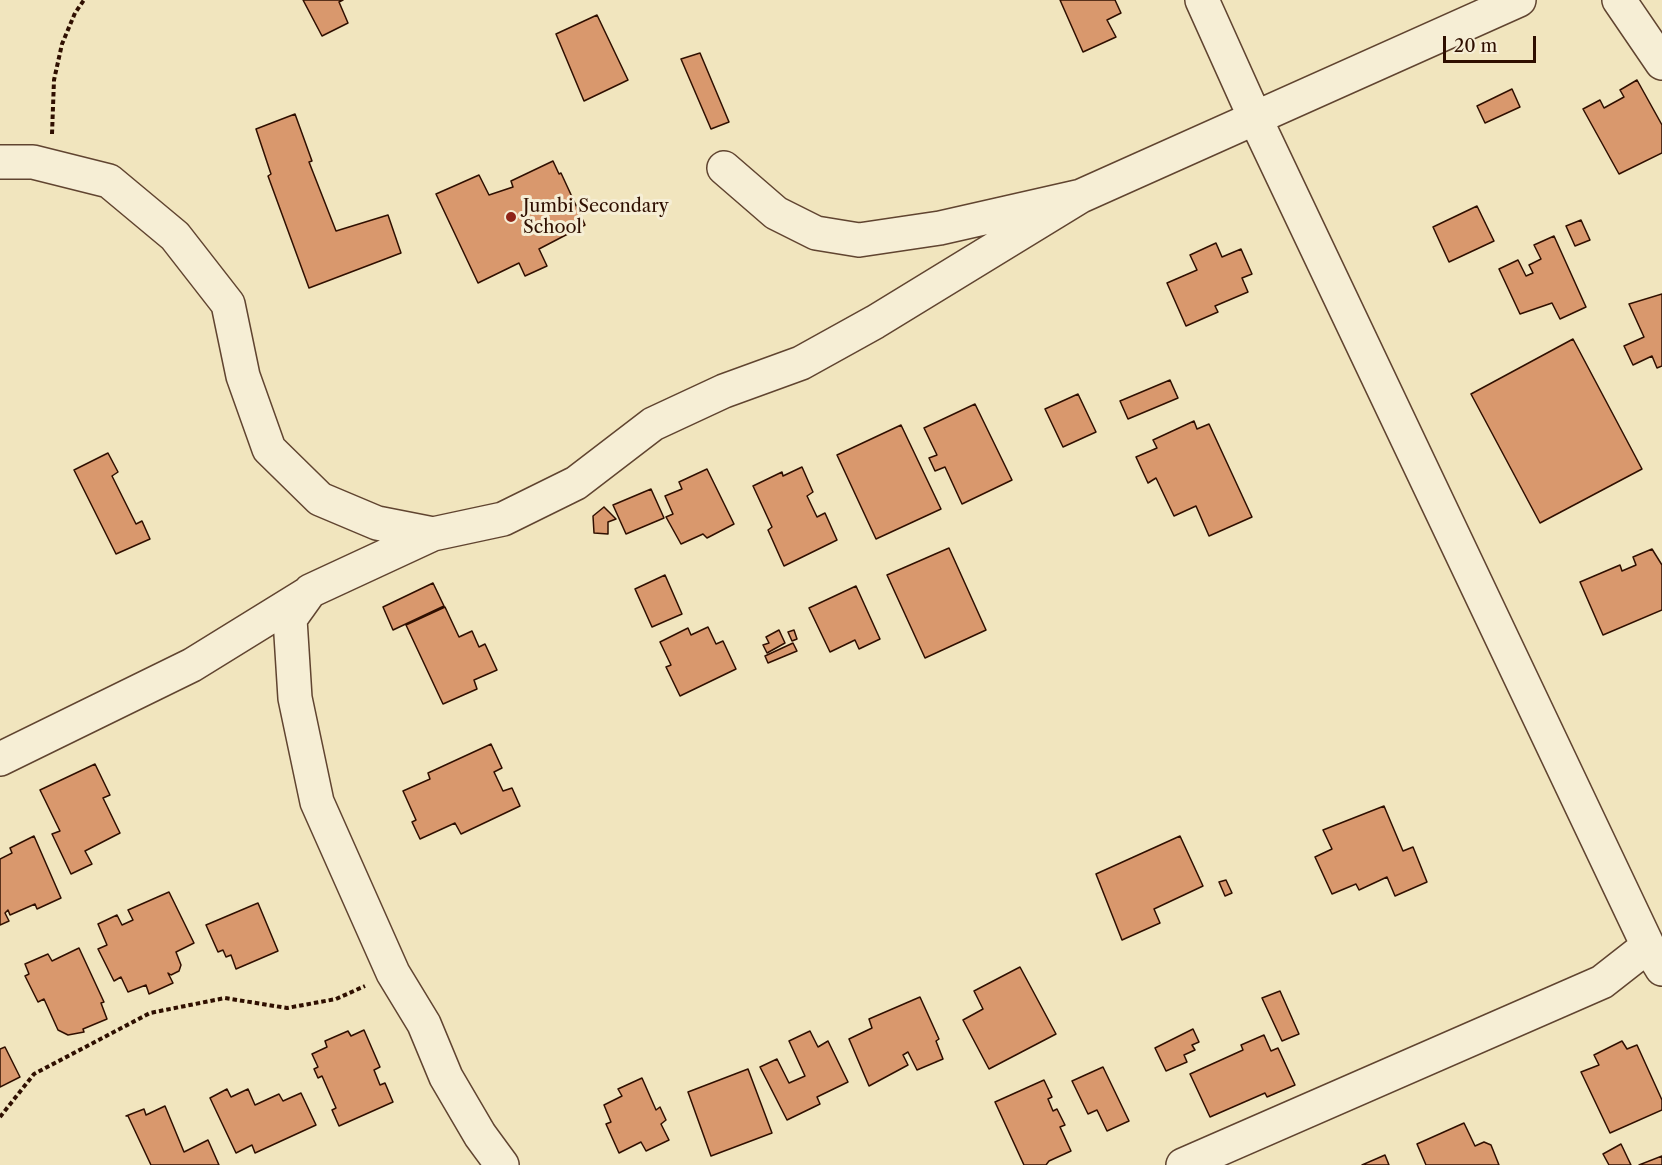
<!DOCTYPE html>
<html>
<head>
<meta charset="utf-8">
<style>
  body { margin:0 }
  #map { position:relative; width:1662px; height:1165px; overflow:hidden; background:#f1e5be; font-family:"Libre Caslon Text",serif }
  canvas { display:block }
  .scale { position:absolute; left:1443px; top:36px; width:93px; height:27px; box-sizing:border-box; border:3px solid #2f0f00; border-top:0; padding-left:8px; font-size:18px; line-height:21px; white-space:nowrap; color:#2f0f00; -webkit-text-stroke:4px #f6eed5; paint-order:stroke }
</style>
</head>
<body>
<div id="map">
<canvas width="1662" height="1165"></canvas>
<div class="scale">20 m</div>
</div>
<script>
const c = document.querySelector('canvas').getContext('2d');
c.lineJoin = 'round';
function paint(path, color) {
  c.fillStyle = color;
  c.fill(path, 'evenodd');
}
function shape(rows) {
  const path = new Path2D();
  for (const r of rows) {
    path.moveTo(r[0], r[1]);
    for (let i = 2; i < r.length; i += 2) path.lineTo(r[i], r[i + 1]);
  }
  return path;
}
function trace(path, color, width, dash) {
  c.strokeStyle = color;
  c.lineWidth = width;
  c.lineCap = dash ? 'butt' : 'round';
  c.setLineDash(dash || []);
  c.stroke(path);
}
function label(font, color, halo, rows, align = 'center') {
  c.font = font + ' "Libre Caslon Text",serif';
  c.lineWidth = 6;
  c.setLineDash([]);
  c.textBaseline = 'middle';
  c.strokeStyle = halo;
  c.fillStyle = color;
  for (const [text, x, y, turn = 0] of rows) {
    c.save();
    c.translate(x, y);
    c.rotate((+turn || 0) * Math.PI / 180);
    c.textAlign = isNaN(turn) ? turn : align;
    if (halo) c.strokeText(text, 0, 0);
    c.fillText(text, 0, 0);
    c.restore();
  }
}
const building = shape([
  [303,0,343,0,339,2,348,23,322,36,303,0],
  [1060,0,1115,0,1121,13,1107,20,1116,37,1083,52,1060,0],
  [597,15,628,80,584,101,556,34,597,15],
  [700,53,729,122,711,129,681,59,700,53],
  [1637,80,1662,125,1662,153,1619,174,1583,109,1600,100,1604,108,1624,97,1620,90,1637,80],
  [1512,89,1520,107,1485,123,1477,106,1512,89],
  [295,114,312,161,309,162,336,231,388,215,401,253,309,288,268,176,271,174,256,129,295,114],
  [553,161,559,174,561,173,585,225,539,249,547,266,525,276,519,263,478,283,436,194,479,175,489,195,513,187,511,181,553,161],
  [1477,206,1494,241,1449,262,1433,227,1477,206],
  [1581,220,1590,240,1575,246,1566,226,1581,220],
  [1554,236,1586,307,1560,319,1552,303,1520,314,1499,269,1518,260,1526,276,1533,273,1529,265,1541,259,1534,245,1554,236],
  [1216,243,1222,257,1241,249,1252,274,1242,278,1248,292,1215,306,1218,312,1186,326,1167,283,1197,270,1190,255,1216,243],
  [1662,294,1662,366,1657,368,1652,356,1633,365,1624,346,1644,337,1629,304,1662,294],
  [1573,339,1642,469,1540,523,1471,394,1573,339],
  [1170,380,1178,398,1128,419,1120,401,1170,380],
  [1078,394,1096,432,1063,447,1045,409,1078,394],
  [975,404,1012,480,962,504,945,467,935,471,929,458,937,455,924,428,975,404],
  [1194,421,1197,429,1209,424,1252,517,1209,536,1196,506,1174,516,1156,478,1148,483,1136,457,1157,448,1153,440,1194,421],
  [901,425,941,509,876,539,837,455,901,425],
  [108,453,118,472,112,476,136,524,142,521,150,539,116,554,74,470,108,453],
  [802,467,813,492,807,496,817,517,825,513,837,540,784,566,768,530,772,527,753,486,782,472,783,476,802,467],
  [707,469,734,524,707,538,703,534,681,544,666,517,673,514,665,496,682,489,679,482,707,469],
  [651,489,664,518,626,534,613,505,651,489],
  [604,507,616,519,608,522,608,534,594,533,593,516,604,507],
  [949,548,986,630,925,658,887,575,949,548],
  [1652,549,1662,565,1662,610,1603,635,1580,582,1620,565,1622,571,1636,565,1633,557,1652,549],
  [665,575,682,614,652,627,635,589,665,575],
  [433,583,444,606,393,630,383,607,433,583],
  [856,586,880,639,859,649,855,640,830,652,809,608,856,586],
  [445,607,459,637,472,631,479,647,485,644,497,670,474,680,477,689,443,704,406,625,445,607],
  [708,627,716,644,723,641,736,669,680,696,666,667,671,665,660,642,688,628,691,635,708,627],
  [779,630,785,643,767,653,763,645,769,643,766,637,779,630],
  [794,630,797,639,792,641,788,632,794,630],
  [793,643,797,651,768,663,765,656,793,643],
  [491,744,502,768,494,772,503,791,512,788,520,806,461,834,455,823,420,839,412,822,416,820,403,791,430,779,428,773,491,744],
  [95,764,110,795,103,798,120,833,85,851,92,864,71,874,52,834,60,831,40,790,95,764],
  [1384,806,1403,851,1413,847,1427,882,1395,896,1387,877,1359,890,1356,884,1332,894,1315,857,1332,849,1323,830,1384,806],
  [34,836,61,898,37,909,35,904,10,915,8,910,5,913,9,921,0,925,0,859,12,853,10,848,34,836],
  [1180,836,1203,886,1154,909,1160,923,1122,940,1096,874,1180,836],
  [1226,880,1232,893,1225,896,1219,882,1226,880],
  [169,892,194,943,176,952,181,965,179,971,171,975,168,973,173,983,149,994,146,985,128,992,121,977,114,981,98,949,107,945,98,924,117,915,122,925,133,920,128,910,169,892],
  [258,903,278,951,236,969,231,955,226,957,223,950,218,952,206,925,258,903],
  [79,948,104,1002,101,1003,107,1019,83,1029,84,1032,68,1035,58,1030,44,999,38,1002,25,976,29,974,25,964,48,954,52,961,79,948],
  [1020,967,1056,1034,989,1069,963,1020,983,1009,974,991,1020,967],
  [1280,991,1299,1034,1282,1041,1262,998,1280,991],
  [920,997,939,1039,936,1041,943,1059,917,1070,908,1052,903,1055,908,1065,869,1086,849,1039,872,1028,869,1019,920,997],
  [1193,1029,1199,1042,1192,1045,1195,1050,1184,1055,1187,1062,1166,1071,1155,1048,1193,1029],
  [364,1030,380,1067,374,1070,380,1085,385,1083,393,1102,339,1126,332,1110,336,1108,322,1076,318,1078,314,1069,318,1067,312,1054,327,1047,325,1041,348,1031,351,1036,364,1030],
  [810,1031,818,1047,828,1041,848,1082,817,1097,820,1104,787,1120,760,1067,777,1059,789,1083,805,1076,789,1041,810,1031],
  [1264,1035,1271,1051,1278,1048,1295,1085,1267,1097,1265,1093,1210,1117,1190,1074,1243,1050,1241,1045,1264,1035],
  [1622,1041,1627,1049,1637,1045,1662,1100,1662,1110,1610,1133,1581,1072,1599,1065,1594,1055,1622,1041],
  [5,1047,20,1077,0,1087,0,1049,5,1047],
  [1103,1067,1129,1121,1107,1131,1097,1110,1088,1114,1072,1081,1103,1067],
  [748,1069,772,1133,711,1156,688,1092,748,1069],
  [642,1078,656,1110,660,1107,666,1120,661,1124,669,1140,646,1151,641,1142,619,1153,606,1124,611,1122,604,1105,622,1096,618,1089,642,1078],
  [1044,1080,1052,1097,1048,1099,1053,1111,1057,1109,1065,1125,1060,1127,1071,1151,1049,1161,1046,1165,1024,1165,995,1102,1044,1080],
  [227,1089,231,1097,248,1089,255,1105,279,1094,283,1101,301,1093,316,1125,255,1153,252,1145,236,1153,210,1098,227,1089],
  [165,1106,184,1152,208,1140,219,1165,151,1165,128,1116,126,1116,144,1109,146,1115,165,1106],
  [1464,1123,1475,1146,1484,1142,1491,1145,1499,1165,1426,1165,1417,1144,1464,1123],
  [1621,1144,1631,1165,1609,1165,1603,1154,1621,1144],
  [1385,1155,1389,1165,1362,1165,1385,1155],
  [1662,1156,1662,1165,1639,1165,1662,1156]
]);
paint(building, '#d9986d');
trace(building, '#2f0f00', 1.5);
const street = shape([
  [1202,0,1256,120,1648,946,1662,969],
  [1619,0,1662,63],
  [0,162,33,162,109,181,175,236,228,304,243,376,269,449,320,499,377,523,433,534],
  [724,168,776,213,816,233,859,240,940,228,1081,196,1519,0],
  [0,759,192,665,307,594],
  [502,1165,480,1135,446,1077,424,1024,393,973,317,802,295,698,290,619,310,591,433,534,503,519,576,483,653,424,724,391,801,363,875,322,1081,196],
  [1183,1165,1602,982,1648,946]
]);
trace(street, '#604430', 36);
trace(shape([
  [52,134,54,80,62,44,75,13,84,0],
  [0,1117,34,1074,150,1013,225,998,287,1008,336,999,365,986]
]), '#2f0f00', 4, [4.5, 3]);
trace(street, '#f6eed5', 33);
for (const [x, y, r, color] of [
  [511,217,6,"#8f2418"]
]) {
  const dot = new Path2D();
  dot.arc(x, y, r, 0, 2 * Math.PI);
  c.fillStyle = color;
  c.fill(dot);
  trace(dot, '#f6eed5', 2);
}
label('18px', '#2f0f00', '#f6eed5', [
  ["Jumbi Secondary",523,207],
  ["School",523,228]
], 'left');
</script>
</body>
</html>
